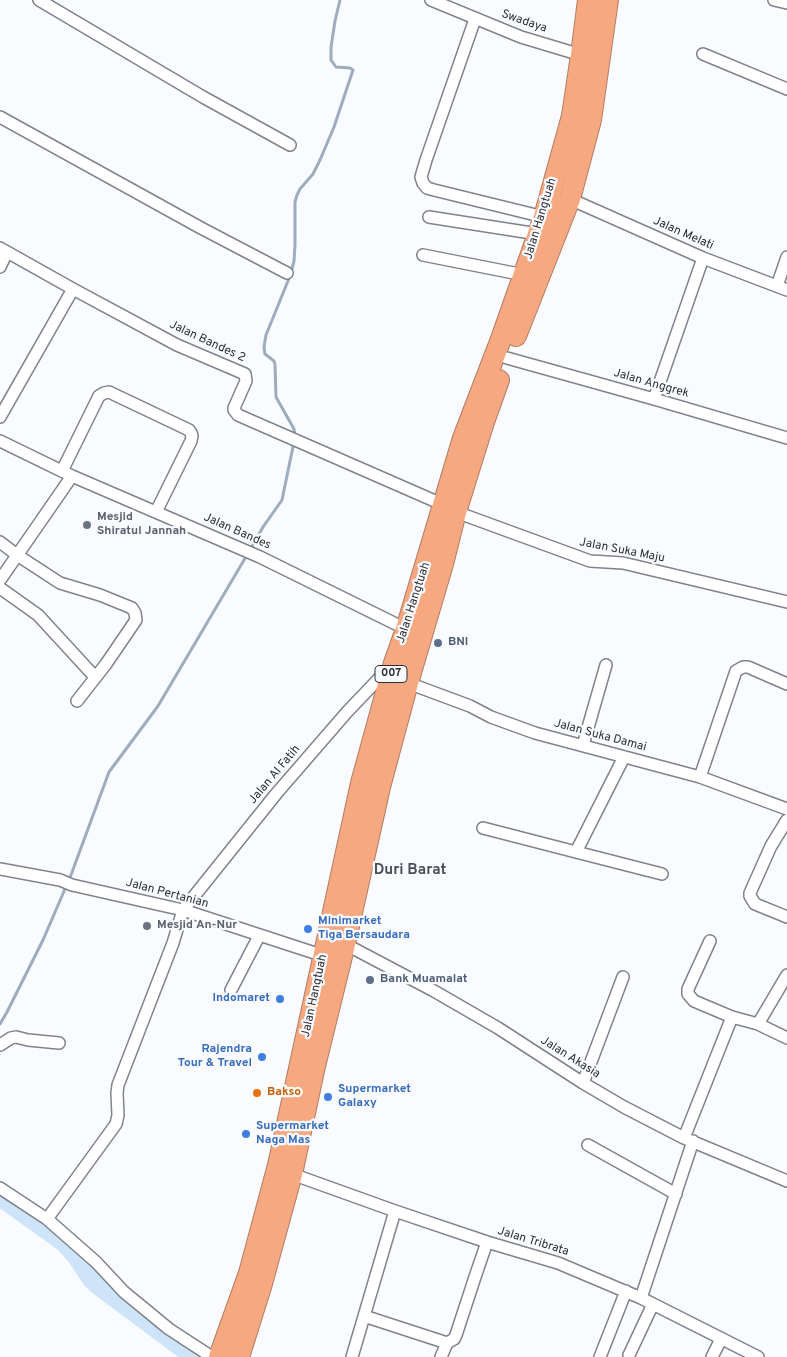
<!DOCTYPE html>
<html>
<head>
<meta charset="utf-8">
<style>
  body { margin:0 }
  canvas { display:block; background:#f9fbff }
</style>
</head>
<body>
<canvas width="787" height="1357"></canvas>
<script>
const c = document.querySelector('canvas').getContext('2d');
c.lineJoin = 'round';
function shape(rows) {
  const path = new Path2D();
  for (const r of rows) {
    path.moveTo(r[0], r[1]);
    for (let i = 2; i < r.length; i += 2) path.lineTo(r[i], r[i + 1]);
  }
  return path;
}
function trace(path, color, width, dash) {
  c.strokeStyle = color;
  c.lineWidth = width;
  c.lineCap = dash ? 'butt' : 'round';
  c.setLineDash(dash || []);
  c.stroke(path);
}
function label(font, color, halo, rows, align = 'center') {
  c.font = font + ' Overpass,sans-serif';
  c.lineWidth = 4.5;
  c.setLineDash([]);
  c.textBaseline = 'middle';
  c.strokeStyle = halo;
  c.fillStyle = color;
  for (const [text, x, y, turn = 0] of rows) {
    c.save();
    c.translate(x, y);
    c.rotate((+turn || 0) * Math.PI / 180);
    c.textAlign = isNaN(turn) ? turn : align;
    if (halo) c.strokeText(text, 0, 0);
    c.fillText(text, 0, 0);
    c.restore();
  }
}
trace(shape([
  [250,550,263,527,282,500,295,437,294,429,276,397,275,365,274,361,265,354,264,347,266,335,290,276,294,261,295,245,295,202,297,195,300,189,313,174,320,160,334,127,353,70,350,68,336,67,331,60,331,47,335,21,340,0],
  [0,1024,7,1012,43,940,71,875,109,772,158,706,247,555]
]), '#9dadbd', 3);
trace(shape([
  [0,1196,64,1242,76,1255,92,1279,97,1284,195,1357]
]), '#cde4f9', 20);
const street = shape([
  [39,0,203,97,290,145],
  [431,0,521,37,581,55],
  [774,0,787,3],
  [475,19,426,160,421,177,423,183,427,188,434,190,544,217],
  [703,54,787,89],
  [0,117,201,228,287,273],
  [570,199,703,258,787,290],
  [429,217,538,234],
  [0,248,73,289,177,345,245,374,246,381,234,408,234,410,238,415,444,505],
  [423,255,524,275],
  [0,267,7,252],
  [777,286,787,257],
  [507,358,654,399,787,438],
  [654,399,703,258],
  [0,417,73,289],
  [0,441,72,476,260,557,406,629],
  [62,471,99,396,104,393,109,392,189,430,191,433,192,436,191,441,156,512],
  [456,512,590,561,623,563,787,602],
  [0,542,17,555,60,583,100,595,132,608,135,613,136,620,106,664,77,701],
  [0,580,72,476],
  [0,588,38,615,95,677],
  [408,683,470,706,491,717,535,733,700,777,787,809],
  [583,745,606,665],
  [700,777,736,671,743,667,748,667,787,684],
  [787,820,771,846,750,893,750,896,755,904,787,917],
  [483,828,576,852,624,757],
  [576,852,662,874],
  [0,869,60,880,72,885,183,910,324,956],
  [710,941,688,989,688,994,694,1001,732,1017],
  [345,944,434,991,498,1028,583,1083,624,1107,684,1138,787,1181],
  [231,990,259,936],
  [758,1024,787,975],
  [0,1045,11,1038,16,1037,28,1040,59,1043],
  [583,1083,623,977],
  [684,1138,732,1017,758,1024,787,1038],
  [588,1145,676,1194],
  [292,1174,395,1211,487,1242,558,1263,641,1298,758,1357],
  [0,1188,47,1219,96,1262,124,1292,169,1329,212,1357],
  [47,1219,116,1124,118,1115,117,1093,118,1085,173,943,183,910,276,794,347,712,389,668],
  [641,1298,693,1141],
  [364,1316,447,1343],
  [629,1355,653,1304],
  [352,1357,395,1211],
  [441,1357,447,1343,454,1339,456,1335,475,1277,487,1242],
  [600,1357,626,1291],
  [712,1357,721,1339]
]);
const highway = shape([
  [516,336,570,199,591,120,608,0],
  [219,1357,249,1273,278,1165,361,783,394,663,406,629,463,438,501,339,544,217,572,116,581,55,588,0],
  [239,1357,261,1287,292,1174,315,1066,345,944,380,787,408,683,443,564,456,512,484,422,499,380]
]);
trace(street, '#80838d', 14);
trace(highway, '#b07d65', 22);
trace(street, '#fff', 11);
trace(highway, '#f6a881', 20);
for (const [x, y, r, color] of [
  [87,525,5,"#6b7280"],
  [438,643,5,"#5c6f8a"],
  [147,926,5,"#6b7280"],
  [308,929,5,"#3f7fe0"],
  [370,980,5,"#5c6f8a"],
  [280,999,5,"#3f7fe0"],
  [262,1057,5,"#3f7fe0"],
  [257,1093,5,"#e8710a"],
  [328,1097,5,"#3f7fe0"],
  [246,1134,5,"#3f7fe0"]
]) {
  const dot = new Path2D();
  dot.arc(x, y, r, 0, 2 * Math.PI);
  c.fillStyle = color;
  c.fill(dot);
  trace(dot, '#f9fbff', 2);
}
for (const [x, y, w] of [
  [391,674,32]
]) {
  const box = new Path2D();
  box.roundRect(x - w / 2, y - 8.5, w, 17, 4);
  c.fillStyle = '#f9fbff';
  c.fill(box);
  trace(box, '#2d2e32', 1);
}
label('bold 11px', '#2d2e32', null, [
  ["007",391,674]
]);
label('12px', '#2d2e32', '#f9fbff', [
  ["Swadaya",524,22,19],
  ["Jalan Hangtuah",541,219,-73],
  ["Jalan Melati",683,234,24],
  ["Jalan Bandes 2",207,342,25],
  ["Jalan Anggrek",651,384,16],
  ["Jalan Bandes",237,532,24],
  ["Jalan Suka Maju",622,551,11],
  ["Jalan Hangtuah",414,603,-72],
  ["Jalan Suka Damai",600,736,15],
  ["Jalan Al Fatih",275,775,-50],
  ["Jalan Pertanian",167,894,15],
  ["Jalan Hangtuah",315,996,-78],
  ["Jalan Akasia",570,1058,32],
  ["Jalan Tribrata",533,1242,17]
]);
label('bold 12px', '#5b616d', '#f9fbff', [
  ["Mesjid",97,518],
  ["Shiratul Jannah",97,532],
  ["Mesjid An-Nur",157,926]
], 'left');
label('bold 12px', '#4e5e75', '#f9fbff', [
  ["BNI",448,643],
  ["Bank Muamalat",380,980]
], 'left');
label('bold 12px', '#366cbe', '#f9fbff', [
  ["Minimarket",318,922],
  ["Tiga Bersaudara",318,936],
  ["Indomaret",270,999,"right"],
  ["Rajendra",252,1050,"right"],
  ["Tour & Travel",252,1064,"right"],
  ["Supermarket",338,1090],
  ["Galaxy",338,1104],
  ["Supermarket",256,1127],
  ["Naga Mas",256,1141]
], 'left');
label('bold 12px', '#c56008', '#f9fbff', [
  ["Bakso",267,1093]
], 'left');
label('bold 15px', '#4b4e57', '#f9fbff', [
  ["Duri Barat",410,871]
]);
</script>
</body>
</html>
